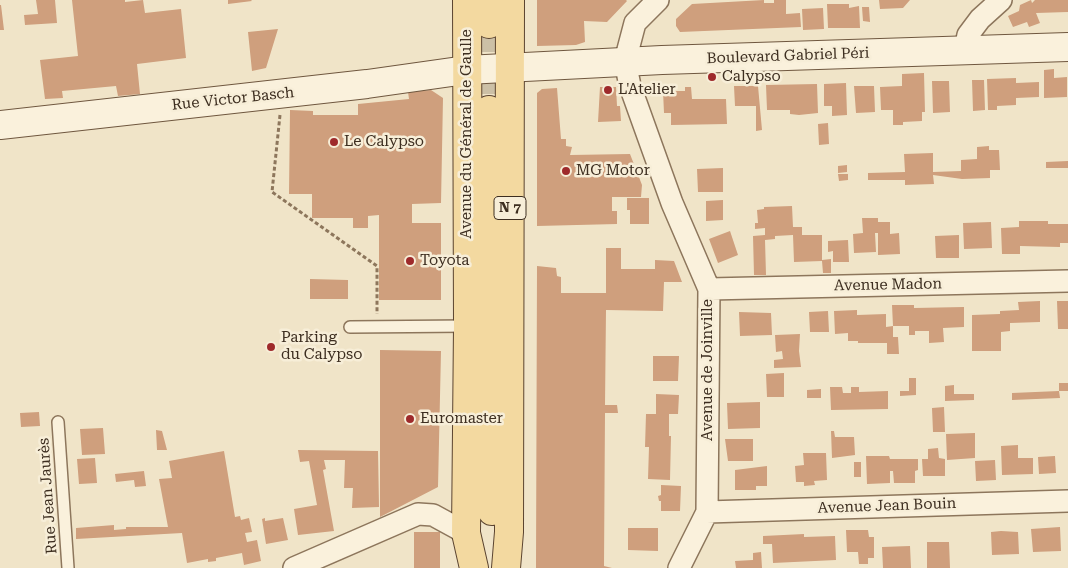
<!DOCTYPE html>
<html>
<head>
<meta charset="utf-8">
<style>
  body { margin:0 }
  canvas { display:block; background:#f0e4c8 }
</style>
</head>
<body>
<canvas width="1068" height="568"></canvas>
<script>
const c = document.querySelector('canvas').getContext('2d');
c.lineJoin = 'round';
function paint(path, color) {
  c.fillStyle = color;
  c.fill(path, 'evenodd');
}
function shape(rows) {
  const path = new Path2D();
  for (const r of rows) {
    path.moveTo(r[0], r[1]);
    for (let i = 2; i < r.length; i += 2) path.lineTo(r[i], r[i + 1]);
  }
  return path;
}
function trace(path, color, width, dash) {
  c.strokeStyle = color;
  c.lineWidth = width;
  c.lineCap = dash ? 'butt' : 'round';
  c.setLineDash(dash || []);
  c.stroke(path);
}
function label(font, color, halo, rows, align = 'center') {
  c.font = font + ' "Roboto Serif",serif';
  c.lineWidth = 5;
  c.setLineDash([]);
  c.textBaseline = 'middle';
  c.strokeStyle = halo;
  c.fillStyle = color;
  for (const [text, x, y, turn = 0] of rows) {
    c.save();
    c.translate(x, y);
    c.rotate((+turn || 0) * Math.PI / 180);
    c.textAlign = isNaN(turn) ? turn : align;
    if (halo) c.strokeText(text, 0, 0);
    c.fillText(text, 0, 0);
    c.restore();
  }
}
paint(shape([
  [36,0,55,0,57,23,25,25,24,15,38,14],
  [72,0,125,0,125,2,143,0,145,13,181,9,186,58,137,64,140,94,118,96,116,86,62,91,63,98,45,99,40,60,78,56],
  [228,0,251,0,252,1,228,4],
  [537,0,626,0,627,1,607,22,584,21,585,42,576,45,537,46],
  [764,0,764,3,774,3,774,0,786,0,786,14,800,13,801,27,680,32,676,26,676,19,692,4],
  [879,0,910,0,903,8,880,9],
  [1031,0,1032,3,1035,0,1068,0,1068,12,1036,13,1040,23,1029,27,1027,22,1013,27,1008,16,1019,11,1020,5],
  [827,4,849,4,849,8,859,6,860,28,828,28],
  [0,5,1,5,4,30,0,30],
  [862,7,869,7,870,22,863,21],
  [823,8,824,29,803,30,802,9],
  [278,29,266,68,252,71,248,32],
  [1054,69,1054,78,1067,77,1067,97,1044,98,1044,70],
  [924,73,925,112,922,112,922,121,903,122,903,125,893,125,893,110,881,110,880,87,902,86,902,74],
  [1016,78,1016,83,1039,82,1039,97,1016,98,1016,105,997,106,997,110,988,110,987,79],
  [972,80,984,80,985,110,973,111],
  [932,81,949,81,950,112,933,113],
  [846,83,847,115,832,116,832,106,824,106,824,84],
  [817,84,818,113,799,115,790,114,790,110,767,110,766,85],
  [734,86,758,86,762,130,756,131,756,106,735,106],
  [854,86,874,86,875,112,856,113],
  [600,87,616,87,617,106,620,106,621,121,598,122],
  [685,87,691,87,692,99,726,99,727,124,671,125,671,113,664,113,663,91,685,91],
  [557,88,561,139,566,139,566,146,572,147,570,155,630,154,642,185,641,197,612,197,612,211,617,211,617,224,537,226,537,93,542,89],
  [431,90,443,98,441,203,412,204,412,223,441,223,441,300,379,300,379,215,368,216,368,228,353,228,353,218,312,218,312,194,289,194,290,110,313,111,313,115,358,115,358,104,409,99,408,92],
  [828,123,829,144,819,145,818,124],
  [989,146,989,150,999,150,1000,170,990,170,990,178,962,179,933,175,934,184,905,185,905,180,868,180,868,173,905,172,904,154,933,153,933,172,961,171,961,160,977,159,977,147],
  [1068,161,1068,168,1046,168,1046,162],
  [847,165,847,172,838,173,838,166],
  [723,168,723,192,698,192,697,169],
  [838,174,848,174,848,180,839,181],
  [627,198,649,198,649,224,630,224,630,210,627,210],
  [723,200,723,220,706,221,706,201],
  [792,206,793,227,802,227,802,235,822,235,822,260,831,259,831,273,823,273,822,261,794,262,793,235,775,236,775,239,765,240,766,275,754,275,753,236,765,235,765,228,755,229,755,223,758,223,757,210,764,209,764,207],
  [862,218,878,218,878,222,890,222,890,234,899,233,900,254,878,255,878,233,875,233,876,252,854,253,853,234,863,233],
  [1019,221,1048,221,1048,224,1068,224,1068,243,1060,243,1060,247,1020,246,1020,254,1002,254,1001,228,1019,227],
  [991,222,992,248,964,249,963,223],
  [730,231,738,255,718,263,709,239],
  [959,235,959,258,936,258,935,236],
  [848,240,849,262,833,262,833,251,828,252,828,241],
  [606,248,621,248,621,269,655,269,655,260,674,261,682,282,664,282,663,311,606,310,605,405,617,405,618,413,605,413,604,566,612,568,536,568,537,266,556,268,557,276,561,277,561,293,606,293],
  [310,279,348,280,348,299,310,299],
  [1040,301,1040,322,1010,323,1010,331,1001,332,1001,351,972,351,972,315,1000,314,1000,311,1019,310,1018,302],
  [1057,301,1068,301,1068,329,1058,329],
  [892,305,914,305,914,308,964,307,964,327,943,328,944,342,929,343,929,331,915,331,915,335,909,335,909,326,893,326],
  [857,310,857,315,886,314,886,327,893,326,893,337,898,337,899,354,887,354,887,343,858,343,858,341,848,341,848,333,835,334,834,311],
  [828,311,829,332,810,332,809,312],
  [739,312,771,313,772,335,740,336],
  [800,334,799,351,801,367,774,368,774,360,783,359,782,351,776,352,775,335],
  [380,350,441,351,438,487,380,517],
  [653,356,679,356,678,381,653,381],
  [784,373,784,397,767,397,766,374],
  [909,378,916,378,916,395,900,396,900,391,909,391],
  [1059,383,1068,383,1068,391,1059,391],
  [954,385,954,394,974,394,974,400,945,401,945,386],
  [830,387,842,387,843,393,851,393,851,387,859,387,859,392,888,391,888,409,831,410],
  [821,389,821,398,807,398,807,390],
  [1059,391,1060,398,1012,400,1012,393],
  [656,394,679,395,678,414,669,414,669,436,671,436,670,480,648,479,649,447,645,447,646,414,656,414],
  [760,402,760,428,728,429,727,403],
  [944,407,945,432,933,432,932,408],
  [39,412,40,426,21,427,20,413],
  [103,428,105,454,82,455,80,429],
  [156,430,162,431,167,450,157,450],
  [831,431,834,431,835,437,854,437,855,455,832,458],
  [975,433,975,458,947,460,946,434],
  [725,439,753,439,753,461,728,461],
  [1018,445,1018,458,1033,458,1033,474,1002,475,1001,446],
  [938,448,939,458,945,459,945,476,923,476,922,459,928,459,928,449],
  [298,450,378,451,379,507,352,508,353,488,344,488,345,460,324,460,326,469,323,470,334,531,298,535,294,509,317,505,309,461,300,462],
  [224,451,235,517,240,516,241,520,249,518,252,532,245,533,247,542,257,540,261,561,244,565,242,553,216,558,216,561,208,562,208,559,187,563,182,533,76,539,76,528,114,525,114,530,126,529,126,527,168,527,159,479,172,478,169,461],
  [803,453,826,453,827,480,814,481,815,485,804,486,804,482,796,482,795,466,804,465],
  [866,456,889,456,890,459,918,459,918,470,915,471,915,483,894,483,893,471,890,471,890,483,867,484],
  [1055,456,1056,473,1039,474,1038,457],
  [95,458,97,483,79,484,77,459],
  [995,460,996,480,976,481,975,461],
  [854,462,861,462,861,477,854,477],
  [767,466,767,486,756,486,756,490,735,490,735,470],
  [144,471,146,486,135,487,134,480,116,482,115,474],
  [661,485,681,486,680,511,661,511,661,501,659,501,658,496,661,495],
  [265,518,265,521,283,518,288,540,266,544,262,519],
  [1060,527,1061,551,1033,552,1031,529],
  [628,528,658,528,658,551,628,550],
  [846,530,868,530,869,537,874,537,874,558,868,558,868,564,859,564,858,552,847,552],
  [1001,531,1018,532,1019,554,992,555,991,532],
  [414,532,440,532,440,568,414,568],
  [804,534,804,537,835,536,836,560,773,563,772,544,763,544,763,536],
  [927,542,949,542,950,568,927,568],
  [910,546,911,568,883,568,882,547],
  [761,552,762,568,736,568,735,561,753,560,753,553]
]), '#cf9f7d');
trace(shape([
  [489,24,489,110]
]), '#ccc0a6', 28, [28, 14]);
const service = shape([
  [350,327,468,326],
  [58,422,68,568]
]);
const minor = shape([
  [658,0,635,23,625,61,630,86,672,203,709,289,707,512,679,568],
  [965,49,968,35,980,19,1001,0],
  [709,289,1068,281],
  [707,512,1068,501],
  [294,568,418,514,433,515,466,533]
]);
const secondary = shape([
  [0,125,367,84,466,70,662,60,1068,47]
]);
const primary = shape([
  [467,0,468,326,466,533,474,568],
  [489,24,489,0],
  [489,110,488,436,492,511],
  [506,568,509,532,510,0]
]);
trace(service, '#8d765c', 14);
trace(minor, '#8d765c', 24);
trace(secondary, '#6f573f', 30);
trace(primary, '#5b4430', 30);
trace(shape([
  [280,115,272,192,377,266,377,314]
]), '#8d765c', 3, [4, 2.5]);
trace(service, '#faf1dc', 11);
trace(minor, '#faf1dc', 21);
trace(secondary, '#faf1dc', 28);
trace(primary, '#f3d9a0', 28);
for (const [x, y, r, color] of [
  [712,77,5,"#9e2a2b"],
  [608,90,5,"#9e2a2b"],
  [334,142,5,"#9e2a2b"],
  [566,171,5,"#9e2a2b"],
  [410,261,5,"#9e2a2b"],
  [271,347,5,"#9e2a2b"],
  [410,419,5,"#9e2a2b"]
]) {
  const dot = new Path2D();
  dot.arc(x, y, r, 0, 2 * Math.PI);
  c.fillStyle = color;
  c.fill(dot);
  trace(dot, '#f7eed8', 2);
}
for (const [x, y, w] of [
  [510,208,32]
]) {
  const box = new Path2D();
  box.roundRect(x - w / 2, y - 11.5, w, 23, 4);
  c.fillStyle = '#f7eed8';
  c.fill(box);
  trace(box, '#3d2e20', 1);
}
label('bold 14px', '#3d2e20', null, [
  ["N 7",510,208]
]);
label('15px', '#3d2e20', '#f7eed8', [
  ["Boulevard Gabriel Péri",788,56,-2],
  ["Rue Victor Basch",233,99,-6],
  ["Avenue du Général de Gaulle",467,134,-90],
  ["Avenue Madon",888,285,-1],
  ["Avenue de Joinville",708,370,-90],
  ["Rue Jean Jaurès",48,496,-94],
  ["Avenue Jean Bouin",887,506,-2]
]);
label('15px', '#3d2e20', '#f7eed8', [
  ["Calypso",722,77],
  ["L'Atelier",618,90],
  ["Le Calypso",344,142],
  ["MG Motor",576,171],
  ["Toyota",420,261],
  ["Parking",281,338],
  ["du Calypso",281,355],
  ["Euromaster",420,419]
], 'left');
</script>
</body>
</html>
